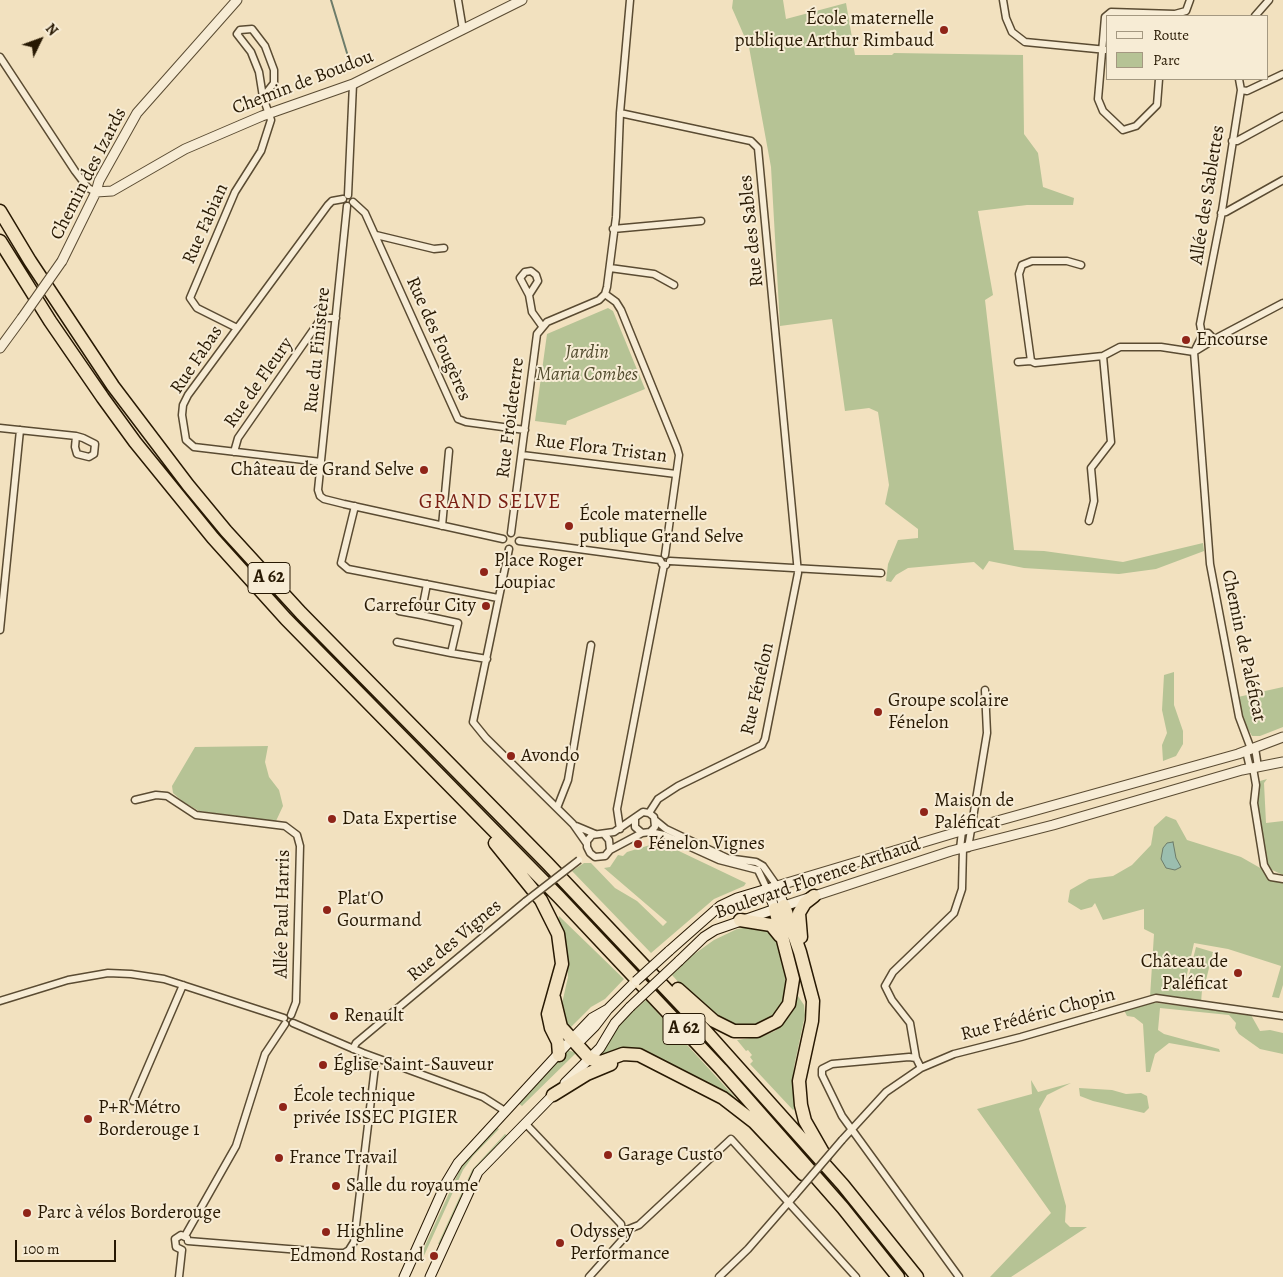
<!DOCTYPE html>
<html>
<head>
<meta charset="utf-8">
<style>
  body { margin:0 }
  #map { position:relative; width:1283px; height:1277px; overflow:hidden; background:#f2e1bf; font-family:Alegreya,serif }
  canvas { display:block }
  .legend { position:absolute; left:1106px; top:15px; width:162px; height:65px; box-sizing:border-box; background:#f7ecd5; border:1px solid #a49881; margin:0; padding:6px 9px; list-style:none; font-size:15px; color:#281903 }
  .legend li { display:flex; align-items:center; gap:10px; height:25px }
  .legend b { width:25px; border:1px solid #a49881 }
  .north { position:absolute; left:15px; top:15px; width:50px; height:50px; -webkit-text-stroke:4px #f7ecd5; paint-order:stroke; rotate:48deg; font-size:14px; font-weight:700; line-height:20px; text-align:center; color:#281903 }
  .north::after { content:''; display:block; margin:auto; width:18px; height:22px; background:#281903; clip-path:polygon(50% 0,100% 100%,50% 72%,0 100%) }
  .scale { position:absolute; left:15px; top:1240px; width:101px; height:22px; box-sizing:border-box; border:2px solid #281903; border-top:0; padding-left:6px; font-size:15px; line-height:18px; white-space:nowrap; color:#281903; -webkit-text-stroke:4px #f7ecd5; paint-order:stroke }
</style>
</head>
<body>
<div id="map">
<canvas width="1283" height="1277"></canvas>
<ul class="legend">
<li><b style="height:6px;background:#f7ecd5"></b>Route</li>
<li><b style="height:14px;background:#b6c395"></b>Parc</li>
</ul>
<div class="north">N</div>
<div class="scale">100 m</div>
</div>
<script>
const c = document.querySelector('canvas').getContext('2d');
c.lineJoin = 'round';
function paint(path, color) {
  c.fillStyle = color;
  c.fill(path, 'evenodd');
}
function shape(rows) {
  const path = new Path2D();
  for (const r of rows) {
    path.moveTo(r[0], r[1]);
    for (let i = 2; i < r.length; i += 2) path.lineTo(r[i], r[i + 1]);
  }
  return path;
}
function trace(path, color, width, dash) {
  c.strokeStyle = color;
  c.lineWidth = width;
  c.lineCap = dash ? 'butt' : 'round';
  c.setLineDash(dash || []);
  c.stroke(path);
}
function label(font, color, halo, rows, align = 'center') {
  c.font = font + ' Alegreya,serif';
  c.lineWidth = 4;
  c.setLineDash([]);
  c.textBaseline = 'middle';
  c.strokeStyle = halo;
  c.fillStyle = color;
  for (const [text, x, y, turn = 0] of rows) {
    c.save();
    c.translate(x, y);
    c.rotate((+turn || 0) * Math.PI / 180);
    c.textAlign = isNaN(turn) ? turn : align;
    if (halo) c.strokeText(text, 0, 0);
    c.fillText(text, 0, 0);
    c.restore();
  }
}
paint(shape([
  [733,0,783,0,786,19,846,3,855,55,892,55,894,53,1023,55,1024,134,1038,153,1043,187,1074,198,1073,205,1027,205,978,211,993,295,985,300,1014,550,1044,551,1123,562,1203,543,1204,551,1156,569,1119,574,1024,568,989,561,983,570,974,562,908,568,896,575,891,582,886,581,888,564,898,540,918,538,918,529,885,504,889,485,878,412,869,408,845,411,832,319,780,326,771,167,749,47,732,8],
  [608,308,613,311,645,389,567,421,566,425,535,421,547,334],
  [1174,672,1174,705,1183,731,1183,744,1176,756,1163,761,1162,745,1167,733,1162,710,1164,675],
  [1283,687,1283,727,1260,736,1252,736,1242,718,1238,697],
  [268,746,265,762,269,777,279,790,283,806,276,821,199,811,182,801,173,793,172,786,195,747],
  [1267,779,1264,783,1266,823,1283,821,1283,875,1268,868,1256,797,1260,781],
  [1166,816,1176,820,1187,840,1241,857,1283,881,1283,985,1279,998,1272,997,1281,966,1228,949,1194,943,1185,983,1202,990,1201,1003,1150,997,1154,934,1144,929,1144,909,1103,920,1095,903,1092,907,1081,910,1068,902,1070,890,1089,879,1113,876,1132,865,1151,845,1154,827],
  [660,842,746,883,744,886,714,899,651,953,572,871,584,863,591,863,615,888,637,901,663,926,667,922,604,868,610,867,618,855,623,856,627,852],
  [559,916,624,979,605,999,591,1007,568,1030,561,1008,568,977,567,955,558,921],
  [761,925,776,936,786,975,783,1001,778,1011,767,1020,752,1025,736,1025,712,1013,692,997,672,975,693,955,714,940,737,929],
  [1196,947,1213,952,1204,988,1187,983],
  [798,996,804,1005,805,1015,794,1067,793,1085,796,1107,793,1110,750,1064,753,1061,750,1057,752,1055,748,1050,746,1051,737,1040,763,1036,775,1031,789,1016],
  [646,1000,742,1105,649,1054,597,1057,619,1023],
  [1150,1002,1251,1015,1260,1031,1270,1030,1283,1033,1283,1054,1260,1049,1239,1034,1235,1028,1236,1023,1229,1015,1160,1008,1158,1030,1164,1034,1219,1049,1220,1052,1169,1043,1155,1054,1150,1072,1146,1072,1143,1024,1134,1017,1127,1016,1124,1010],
  [568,1050,576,1053,522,1106,518,1103],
  [1031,1080,1038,1092,1071,1083,1047,1095,1039,1109,1066,1206,1065,1222,1070,1227,1087,1227,1011,1277,990,1277,1051,1213,977,1109,1032,1094],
  [1079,1088,1112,1090,1126,1094,1141,1093,1147,1096,1149,1108,1144,1113,1093,1101,1080,1096],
  [496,1127,499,1129,473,1156,463,1170,422,1260,419,1259,461,1167],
  [505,1134,508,1136,483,1161,440,1245,438,1244,472,1170]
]), '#b6c395');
const water = shape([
  [1173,842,1176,858,1181,867,1175,870,1166,868,1161,859,1163,848,1167,843,1173,842]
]);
paint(water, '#9bbeaf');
trace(water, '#6d7c6a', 1);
trace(shape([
  [331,0,347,53]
]), '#6d7c6a', 2);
const minor = shape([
  [458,0,463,30],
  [1003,0,1006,18,1012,32,1025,42,1107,50],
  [1255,16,1269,0],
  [0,57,75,171,88,188,96,192],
  [1159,79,1157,105,1136,126,1123,130,1103,111,1098,99,1105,17,1111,12,1175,14,1186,11,1190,0],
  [1241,90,1247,91,1283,74],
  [620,113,751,141,758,148,798,573,765,739,762,745,678,786,658,799,649,813],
  [1232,141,1237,141,1283,116],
  [348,195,353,84],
  [353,202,365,213,458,419,466,422,525,430],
  [347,206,318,490,320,496,324,499,344,504,503,539],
  [1221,213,1226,212,1283,180],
  [613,229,701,221],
  [376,235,434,249,444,248],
  [610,268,654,274,674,285],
  [605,294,616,302,621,310,677,448,679,455,665,555],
  [529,295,520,278,525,272,531,271,536,275,538,281,529,295,532,312,542,326],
  [237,328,197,308,190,298,235,192,261,151,271,120,263,97,259,72,251,52,237,34,240,30,252,29,265,46,274,70,274,83,263,97],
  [1202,335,1200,324,1221,217,1241,90,1239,79],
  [1201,340,1207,344,1211,341,1211,336,1208,333,1203,334,1194,352,1210,564,1239,717,1251,749],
  [1211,341,1283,303],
  [1031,361,1019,274,1022,265,1032,261,1067,261,1081,265],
  [1018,362,1031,361,1035,363,1103,356,1120,347,1161,347,1194,352,1207,344],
  [0,428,76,436,83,438,95,444,94,454,89,457,77,454,75,447,76,436],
  [234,452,238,438,318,323,326,318,336,318],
  [522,455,676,474],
  [321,462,194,447,186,440,182,415,183,405,188,395,328,205,332,201,343,199],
  [355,506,341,563,348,569,498,598],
  [1089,521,1094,501,1091,468,1111,442,1103,356],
  [442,526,449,451],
  [511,533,537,334,547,322,599,300,605,294,607,287,616,217,620,113,630,0],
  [519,541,660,560,662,564,666,565],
  [509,549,473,722,486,738,573,824,587,844],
  [670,561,881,573],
  [427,584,421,615,458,623,451,653,487,659],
  [399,611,421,615],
  [0,630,20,430],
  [397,642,451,653],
  [1255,748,1258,767],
  [1246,751,1250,768],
  [1253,768,1256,785,1254,803,1264,865,1271,877,1283,879],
  [135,800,156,795,167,796,196,815,285,826,297,835,300,846,296,1002,291,1015],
  [557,808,568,780,591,645],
  [655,820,666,829,727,858,756,862,763,866,777,886],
  [576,826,595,834],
  [620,829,617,809,664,565],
  [650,832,664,835,719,860,758,870,767,889],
  [604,834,609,840,610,850,605,856,595,857,590,853,587,847,587,841,592,835,614,832,643,812,649,813,654,817,655,827,650,832,642,833,635,827,635,819],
  [968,848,987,733,985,690],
  [960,849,962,831],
  [610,850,642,833],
  [0,1001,68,980,108,973,131,974,164,979,284,1018],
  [293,1023,363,1053,483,1097,505,1111],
  [353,1049,356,1043,526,901],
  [916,1058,910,1023,892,1000,885,986,893,972,954,913,962,889,963,848],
  [921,1068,916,1058,909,1057,832,1064,822,1069,822,1075,842,1116,959,1277],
  [133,1101,183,985],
  [525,1123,621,1224,623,1239,589,1277],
  [842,1140,886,1092,921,1068,954,1054,1021,1037,1156,998,1283,1016],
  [624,1231,639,1225,731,1139,856,1277],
  [185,1236,236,1146,265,1054,285,1024],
  [188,1241,338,1253,344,1253,349,1250,354,1242,376,1058],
  [182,1250,176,1247,175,1239,181,1235,187,1238],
  [179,1277,182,1250],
  [719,1277,748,1249,795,1195]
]);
const tertiary = shape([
  [96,192,112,191,185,149,262,116,353,84,522,0],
  [62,261,96,192,99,181,137,113,237,0],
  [0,348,22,318],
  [777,886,954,833,1238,754,1283,737],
  [784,906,951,851,1053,825,1242,770,1283,762]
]);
const secondary = shape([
  [767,889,775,909],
  [669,951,720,906,737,898,777,886,784,906,715,930,704,937,679,961],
  [576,1045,595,1026,608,1009,636,981],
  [565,1083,600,1048,615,1023,630,1007],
  [404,1277,446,1183,458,1163,571,1040,592,1018,608,1009],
  [430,1277,478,1172,556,1092]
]);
const motorway = shape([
  [0,211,30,261,113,386,188,485,226,531,301,613,547,863,701,1026,843,1185,917,1277],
  [0,241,50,321,103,398,135,442,213,538,286,619,559,897,721,1069,843,1208,898,1277],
  [495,843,541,900,558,934,562,964,548,1014,551,1028,558,1042,559,1055],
  [784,906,800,952,813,1001,812,1021,799,1081,801,1105,805,1121,825,1156],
  [740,920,771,925,780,936],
  [801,937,799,913,805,903,814,896],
  [678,989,714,1021,734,1031,757,1031,777,1021,789,1004,793,979,775,909],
  [554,998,561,1027,590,1059,601,1062,623,1054,639,1055,723,1098,754,1122,803,1174],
  [553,1095,587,1074,611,1064]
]);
trace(minor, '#5a4b32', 9);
trace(tertiary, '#5a4b32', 11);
trace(secondary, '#281903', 11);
trace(motorway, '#281903', 15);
trace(minor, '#f7ecd5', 6);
trace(tertiary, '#f7ecd5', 9);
trace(secondary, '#f7ecd5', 9);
trace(motorway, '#f2e1bf', 12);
const minorBridge = shape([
  [526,901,579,860],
  [795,1195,842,1140]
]);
const tertiaryBridge = shape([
  [22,318,62,261]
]);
const secondaryBridge = shape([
  [636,981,669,951],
  [630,1007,679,961]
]);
trace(minorBridge, '#5a4b32', 9, []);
trace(tertiaryBridge, '#5a4b32', 11, []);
trace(secondaryBridge, '#281903', 11, []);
trace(minorBridge, '#f7ecd5', 6);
trace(tertiaryBridge, '#f7ecd5', 9);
trace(secondaryBridge, '#f7ecd5', 9);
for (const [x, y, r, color] of [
  [944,30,5,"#8f2418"],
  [1186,340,5,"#8f2418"],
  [424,470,5,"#8f2418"],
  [569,526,5,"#8f2418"],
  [484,572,5,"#8f2418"],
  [486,606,5,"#8f2418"],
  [878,712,5,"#8f2418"],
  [511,756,5,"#8f2418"],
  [924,812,5,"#8f2418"],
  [332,819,5,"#8f2418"],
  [638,844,5,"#8f2418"],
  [327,910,5,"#8f2418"],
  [1238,973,5,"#8f2418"],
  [334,1016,5,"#8f2418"],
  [323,1065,5,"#8f2418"],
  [283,1107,5,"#8f2418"],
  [88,1119,5,"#8f2418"],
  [608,1155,5,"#8f2418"],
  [279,1158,5,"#8f2418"],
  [336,1186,5,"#8f2418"],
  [27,1213,5,"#8f2418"],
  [326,1232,5,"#8f2418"],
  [560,1243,5,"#8f2418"],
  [434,1256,5,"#8f2418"]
]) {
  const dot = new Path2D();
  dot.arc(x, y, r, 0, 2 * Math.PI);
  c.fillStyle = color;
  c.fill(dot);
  trace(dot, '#f7ecd5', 2);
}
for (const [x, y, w] of [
  [269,578,42],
  [684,1029,42]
]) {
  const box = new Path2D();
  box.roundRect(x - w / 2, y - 15.5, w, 31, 4);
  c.fillStyle = '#f7ecd5';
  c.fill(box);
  trace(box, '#281903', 1);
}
label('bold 18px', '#281903', null, [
  ["A 62",269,578],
  ["A 62",684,1029]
]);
label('19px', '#281903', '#f7ecd5', [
  ["École maternelle",934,19,"right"],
  ["publique Arthur Rimbaud",934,41,"right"],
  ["Encourse",1196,340],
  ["Château de Grand Selve",414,470,"right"],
  ["École maternelle",579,515],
  ["publique Grand Selve",579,537],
  ["Place Roger",494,561],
  ["Loupiac",494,583],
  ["Carrefour City",476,606,"right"],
  ["Groupe scolaire",888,701],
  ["Fénelon",888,723],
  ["Avondo",521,756],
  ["Maison de",934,801],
  ["Paléficat",934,823],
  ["Data Expertise",342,819],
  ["Fénelon Vignes",648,844],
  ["Plat'O",337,899],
  ["Gourmand",337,921],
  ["Château de",1228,962,"right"],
  ["Paléficat",1228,984,"right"],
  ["Renault",344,1016],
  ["Église Saint-Sauveur",333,1065],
  ["École technique",293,1096],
  ["privée ISSEC PIGIER",293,1118],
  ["P+R Métro",98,1108],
  ["Borderouge 1",98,1130],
  ["Garage Custo",618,1155],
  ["France Travail",289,1158],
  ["Salle du royaume",346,1186],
  ["Parc à vélos Borderouge",37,1213],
  ["Highline",336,1232],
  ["Odyssey",570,1232],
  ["Performance",570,1254],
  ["Edmond Rostand",424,1256,"right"]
], 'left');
label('19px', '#281903', '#f7ecd5', [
  ["Chemin de Boudou",303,83,-21],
  ["Chemin des Izards",89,174,-63],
  ["Allée des Sablettes",1208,195,-81],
  ["Rue Fabian",206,224,-66],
  ["Rue des Sables",752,231,-96],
  ["Rue des Fougères",438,339,66],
  ["Rue du Finistère",318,350,-84],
  ["Rue Fabas",197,360,-56],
  ["Rue de Fleury",259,383,-55],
  ["Rue Froideterre",511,418,-83],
  ["Rue Flora Tristan",601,449,7],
  ["Chemin de Paléficat",1243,646,78],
  ["Rue Fénélon",758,689,-77],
  ["Boulevard Florence Arthaud",818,879,-19],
  ["Allée Paul Harris",283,914,-89],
  ["Rue des Vignes",455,941,-40],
  ["Rue Frédéric Chopin",1038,1015,-15]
]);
label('italic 19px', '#534c2f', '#f7ecd5', [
  ["Jardin",587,353],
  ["Maria Combes",587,375]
]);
c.letterSpacing = '1px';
label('21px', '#7a1f14', '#f7ecd5', [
  ["GRAND SELVE",490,503]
]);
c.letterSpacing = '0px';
</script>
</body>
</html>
